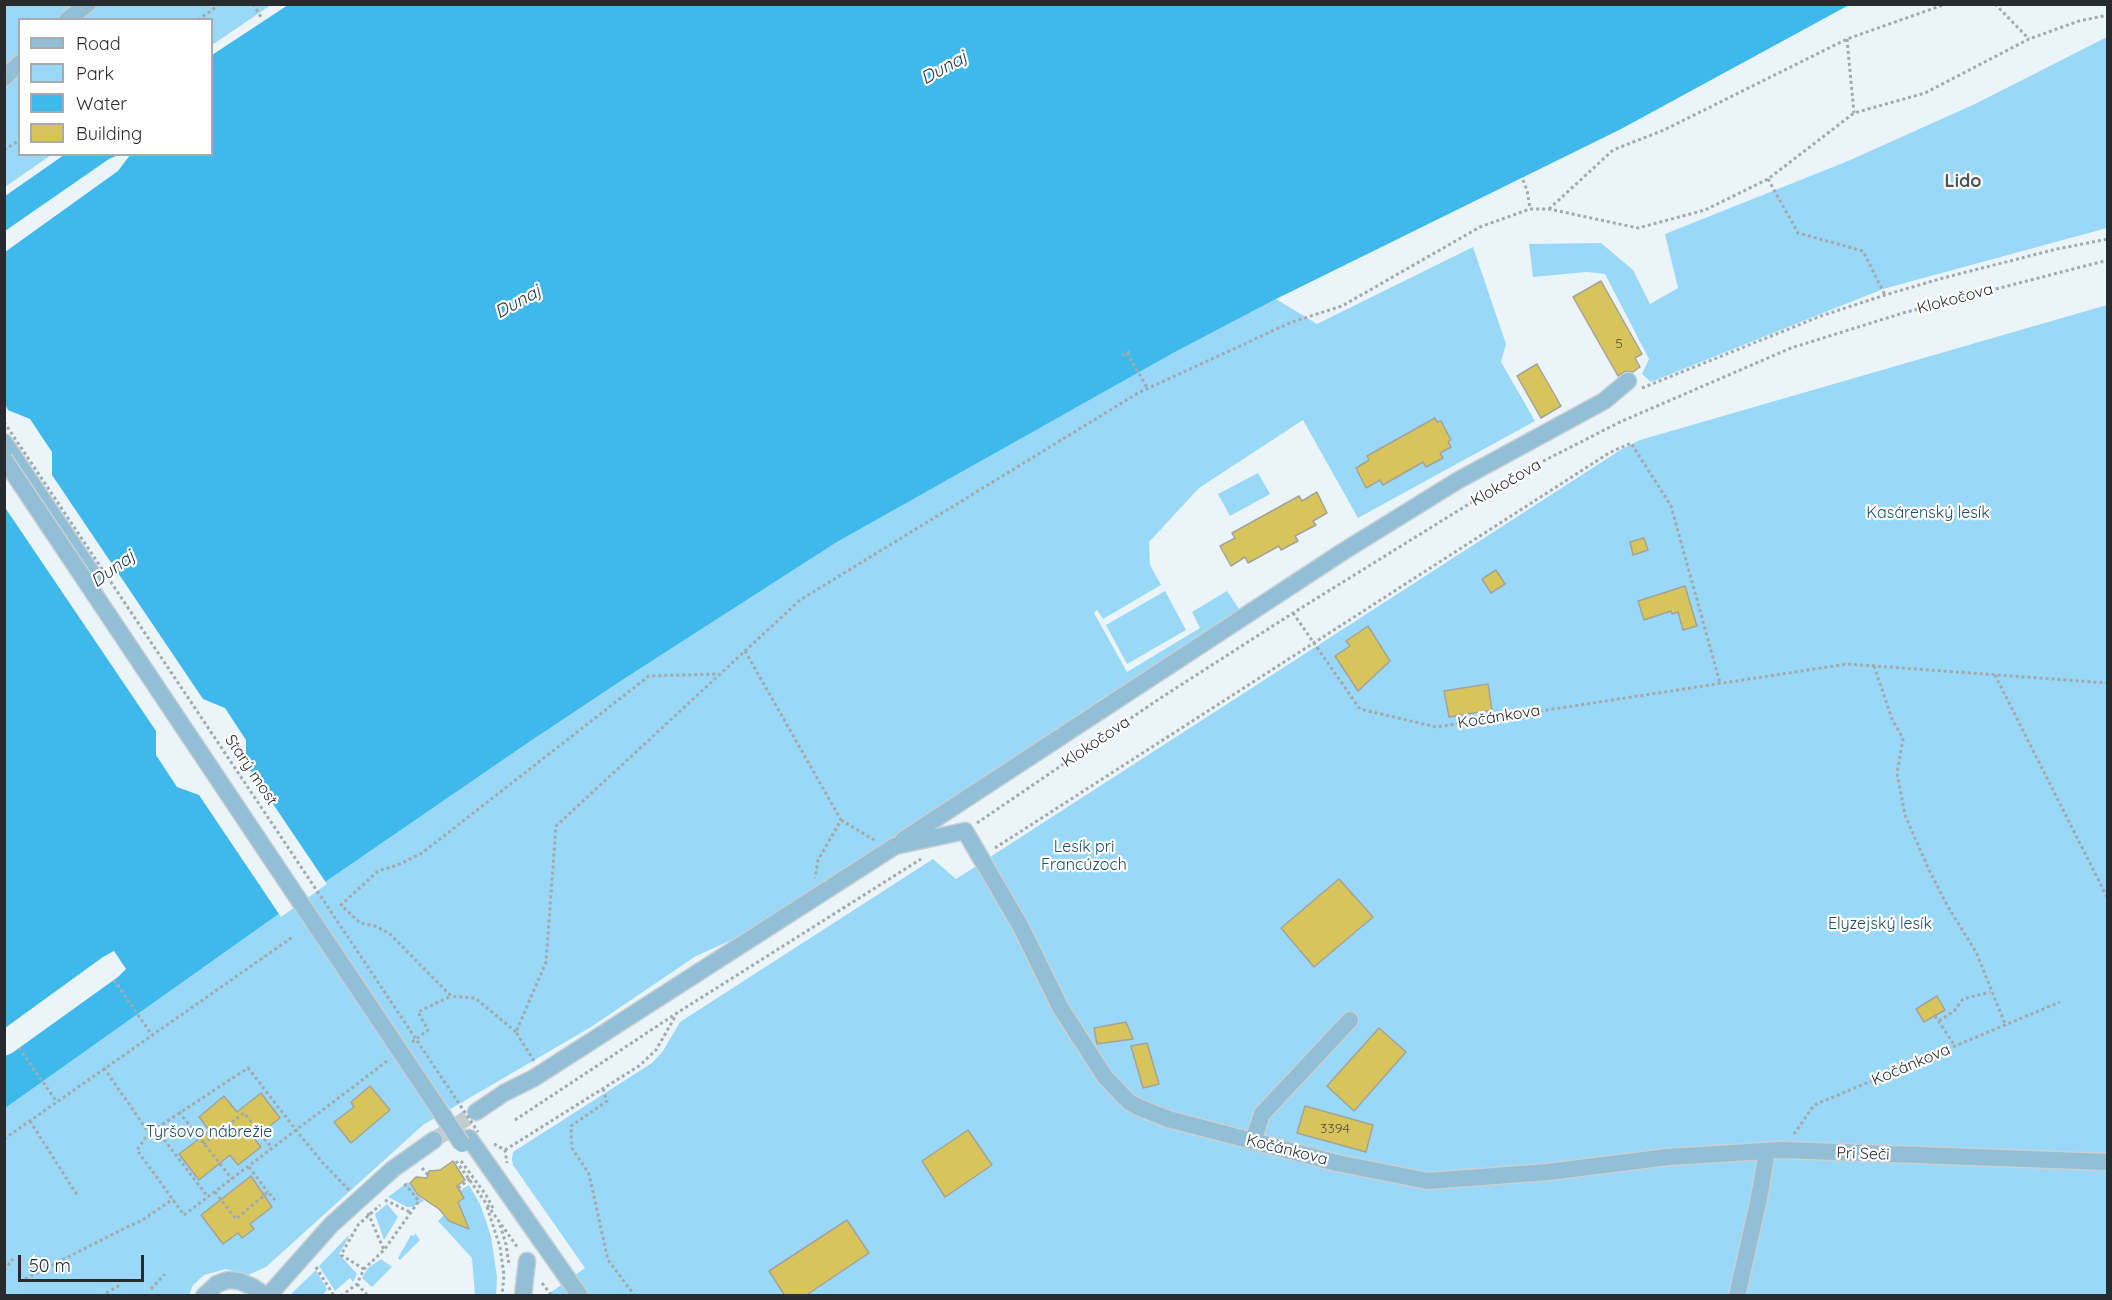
<!DOCTYPE html>
<html>
<head>
<meta charset="utf-8">
<style>
  body { margin:0 }
  #map { position:relative; width:2112px; height:1300px; overflow:hidden; background:#ebf4f9; font-family:Quicksand,sans-serif }
  canvas { display:block }
  .frame { position:absolute; inset:0; border:6px solid #282b2d; pointer-events:none }
  .legend { position:absolute; left:18px; top:18px; width:195px; height:138px; box-sizing:border-box; background:#fff; border:2px solid #a9aaab; margin:0; padding:8px 10px; list-style:none; font-size:18px; color:#282b2d }
  .legend li { display:flex; align-items:center; gap:12px; height:30px }
  .legend b { width:30px; border:2px solid #a9aaab }
  .scale { position:absolute; left:18px; top:1255px; width:126px; height:27px; box-sizing:border-box; border:3px solid #282b2d; border-top:0; padding-left:8px; font-size:18px; line-height:21px; white-space:nowrap; color:#282b2d; -webkit-text-stroke:4px #fff; paint-order:stroke }
</style>
</head>
<body>
<div id="map">
<canvas width="2112" height="1300"></canvas>
<div class="frame"></div>
<ul class="legend">
<li><b style="height:8px;background:#92bfd6"></b>Road</li>
<li><b style="height:16px;background:#9ad8f7"></b>Park</li>
<li><b style="height:16px;background:#3fb9eb"></b>Water</li>
<li><b style="height:16px;background:#d7c55c"></b>Building</li>
</ul>
<div class="scale">50 m</div>
</div>
<script>
const c = document.querySelector('canvas').getContext('2d');
c.lineJoin = 'round';
function paint(path, color) {
  c.fillStyle = color;
  c.fill(path, 'evenodd');
}
function shape(rows) {
  const path = new Path2D();
  for (const r of rows) {
    path.moveTo(r[0], r[1]);
    for (let i = 2; i < r.length; i += 2) path.lineTo(r[i], r[i + 1]);
  }
  return path;
}
function trace(path, color, width, dash) {
  c.strokeStyle = color;
  c.lineWidth = width;
  c.lineCap = dash ? 'butt' : 'round';
  c.setLineDash(dash || []);
  c.stroke(path);
}
function label(font, color, halo, rows, align = 'center') {
  c.font = font + ' Quicksand,sans-serif';
  c.lineWidth = 4.5;
  c.setLineDash([]);
  c.textBaseline = 'middle';
  c.strokeStyle = halo;
  c.fillStyle = color;
  for (const [text, x, y, turn = 0] of rows) {
    c.save();
    c.translate(x, y);
    c.rotate((+turn || 0) * Math.PI / 180);
    c.textAlign = isNaN(turn) ? turn : align;
    if (halo) c.strokeText(text, 0, 0);
    c.fillText(text, 0, 0);
    c.restore();
  }
}
paint(shape([
  [4,5,271,5,212,45,212,20,20,20,20,154,51,155,5,187],
  [2107,37,2107,228,1883,289,1651,382,1642,374,1649,359,1605,274,1587,272,1533,277,1529,244,1601,243,1633,270,1650,304,1678,288,1665,234,1848,161,1975,104],
  [1473,247,1506,344,1501,362,1535,421,1358,518,1303,420,1199,488,1149,542,1150,565,1161,585,1103,619,1097,610,1094,613,1127,672,1200,628,1192,612,1227,591,1241,612,761,927,696,956,591,1027,423,1125,266,1267,248,1275,226,1269,204,1275,193,1285,189,1295,5,1295,4,1108,280,913,532,740,627,677,837,542,1175,352,1276,299,1317,324],
  [2107,305,2107,1295,547,1295,585,1268,513,1165,512,1159,513,1152,652,1063,663,1051,680,1022,933,859,956,879,1622,449,1640,440],
  [1258,473,1270,494,1230,516,1218,494],
  [1165,591,1186,630,1127,664,1106,625],
  [408,1182,417,1195,424,1201,412,1207,407,1207,388,1197],
  [469,1185,480,1204,491,1236,497,1277,496,1295,475,1295,472,1258,438,1221,444,1215,449,1221,463,1226,466,1223,458,1202,459,1191],
  [387,1204,398,1217,384,1240,375,1214],
  [415,1233,420,1240,400,1260,398,1258,411,1235,414,1236],
  [348,1236,349,1237,339,1254,357,1274,353,1282,350,1278,335,1291,319,1266],
  [381,1259,392,1267,372,1287,362,1278,368,1268],
  [316,1270,327,1289,323,1295,290,1295]
]), '#9ad8f7');
paint(shape([
  [288,5,1849,5,1621,129,1276,299,1175,352,837,542,627,677,532,740,280,913,5,1108,5,196,64,155,212,154,212,55]
]), '#3fb9eb');
paint(shape([
  [120,154,130,155,118,171,5,252,5,231,109,159],
  [5,404,8,410,30,419,52,452,52,475,203,699,225,708,246,740,246,764,327,884,281,917,199,795,177,787,156,755,156,731,4,506],
  [114,951,126,969,118,977,12,1053,5,1056,5,1028,103,957]
]), '#ebf4f9');
const building = shape([
  [1601,281,1642,354,1635,358,1640,367,1633,372,1626,371,1618,376,1573,297,1601,281],
  [1537,364,1561,406,1541,418,1517,376,1537,364],
  [1435,418,1437,422,1441,421,1451,440,1448,442,1451,447,1440,453,1443,458,1426,467,1423,462,1383,485,1380,480,1366,488,1356,468,1369,460,1367,456,1435,418],
  [1317,492,1327,513,1313,521,1316,525,1295,536,1298,541,1281,550,1279,546,1248,563,1245,557,1231,566,1220,546,1235,538,1232,533,1299,496,1302,501,1317,492],
  [1644,538,1648,550,1633,555,1630,542,1644,538],
  [1496,570,1505,584,1491,593,1482,579,1496,570],
  [1685,586,1697,626,1683,630,1678,612,1672,614,1671,611,1644,620,1638,601,1685,586],
  [1368,626,1390,661,1358,691,1335,656,1350,646,1346,641,1368,626],
  [1488,684,1492,710,1449,717,1444,691,1488,684],
  [1339,879,1373,917,1314,967,1281,928,1339,879],
  [1937,996,1945,1010,1924,1022,1916,1009,1937,996],
  [1126,1022,1133,1039,1097,1044,1094,1028,1126,1022],
  [1379,1028,1406,1052,1354,1111,1327,1086,1379,1028],
  [1147,1043,1159,1084,1143,1088,1131,1046,1147,1043],
  [370,1086,390,1110,351,1143,334,1122,354,1107,351,1102,370,1086],
  [261,1093,280,1118,254,1138,261,1147,238,1165,230,1155,199,1180,179,1154,210,1131,199,1117,224,1096,237,1112,261,1093],
  [1305,1106,1373,1125,1366,1152,1297,1133,1305,1106],
  [968,1130,992,1165,945,1197,922,1161,968,1130],
  [453,1161,465,1180,457,1186,464,1198,458,1202,469,1229,449,1221,439,1209,418,1195,410,1183,416,1177,427,1178,429,1171,440,1170,453,1161],
  [251,1176,272,1207,250,1224,254,1229,242,1238,238,1233,223,1244,201,1215,251,1176],
  [847,1220,869,1253,805,1296,785,1296,769,1271,847,1220]
]);
paint(building, '#d7c55c');
trace(building, '#a4a39b', 1.5);
trace(shape([
  [434,1140,476,1112]
]), '#c4ccd0', 16, [16, 8]);
const minor = shape([
  [67,20,88,4],
  [4,78,20,63],
  [4,442,95,578],
  [903,840,1344,551,1457,481,1604,401,1628,381],
  [476,1112,504,1093,534,1078,895,846,965,831,1021,927,1060,1007,1105,1077,1129,1102,1138,1107,1168,1119,1337,1163,1428,1181,1548,1172,1668,1157,1782,1150,2108,1162],
  [469,1138,580,1296],
  [1253,1141,1262,1114,1350,1020],
  [204,1296,217,1284,228,1280,239,1281,253,1287,266,1296],
  [268,1296,331,1225,393,1169,434,1140],
  [523,1296,527,1261],
  [1737,1296,1759,1198,1767,1151]
]);
trace(minor, '#c8d0d4', 19);
trace(shape([
  [253,4,261,17],
  [1995,4,2029,39],
  [198,20,220,4],
  [1847,39,1854,113],
  [4,150,20,140],
  [1768,179,1798,233,1863,251,1885,295],
  [1523,180,1527,190,1530,209],
  [1549,209,1613,150,1664,130,1847,39,1946,4],
  [1127,353,1148,389],
  [1122,356,1132,350],
  [1642,388,1821,316,1885,295,1943,278,2057,249,2108,239],
  [1293,613,1360,709,1436,727,1847,664,2108,683],
  [745,651,841,820,818,860,815,878],
  [1874,666,1892,719,1903,739,1897,773,1905,815,1929,870,1947,905,1976,952,2006,1026],
  [1995,675,2108,899],
  [841,820,876,841],
  [977,823,1159,699,1293,613,1514,476,1620,422,1791,348,1903,313,2108,260],
  [995,848,1609,453,1631,443,1671,506,1720,683],
  [114,980,152,1035],
  [1935,1016,1955,1046],
  [1939,1021,1954,1011,1963,999,1990,992],
  [516,1032,475,998,451,996,389,933,375,926,360,923,341,905,378,871,398,865,422,853,649,676,719,674],
  [412,1042,428,1030,418,1012,451,996],
  [19,1048,57,1102],
  [534,1061,516,1032,546,962,556,826,800,600,1138,393,1292,322,1342,306,1480,227,1530,209,1549,209,1638,228,1705,210,1768,179,1854,113,1925,93,2029,39,2079,21,2108,15],
  [104,1068,149,1133,162,1137,208,1197],
  [603,1089,607,1101,571,1126,572,1148,589,1174,608,1260,635,1296],
  [179,1112,232,1179],
  [515,1120,677,1013,921,859],
  [30,1121,77,1195],
  [1794,1134,1814,1105,2060,1002],
  [4,1139,294,936],
  [203,1144,244,1113,272,1148],
  [494,1144,505,1150,507,1163],
  [505,1150,639,1066,656,1050,676,1015],
  [456,1161,518,1248],
  [461,1161,486,1195,494,1210],
  [249,1167,268,1192],
  [422,1168,428,1175],
  [458,1188,470,1179],
  [349,1190,322,1162,296,1130,248,1068,149,1133,137,1150,184,1215,296,1130,357,1084,387,1061],
  [215,1192,236,1219,268,1192,275,1200],
  [385,1200,410,1212],
  [487,1207,500,1247,504,1275,502,1296],
  [368,1213,384,1250],
  [500,1225,506,1244,509,1265],
  [316,1267,334,1296],
  [364,1269,341,1255,358,1225,380,1205],
  [4,1270,13,1259],
  [25,1279,127,1227,141,1221,173,1199],
  [542,1283,552,1296],
  [357,1284,368,1296],
  [151,1289,165,1274],
  [101,1296,122,1284],
  [341,1296,357,1284,364,1269,384,1250,419,1201,403,1182]
]), '#a3aaae', 3, [3, 3]);
trace(minor, '#92bfd6', 16);
const minorBridge = shape([
  [4,459,462,1144]
]);
trace(minorBridge, '#c8d0d4', 19, []);
trace(shape([
  [4,422,478,1132]
]), '#a3aaae', 3, [3, 3]);
trace(minorBridge, '#92bfd6', 16);
label('14px', '#545239', null, [
  ["5",1619,344],
  ["3394",1335,1129]
]);
label('16px', '#282b2d', '#fff', [
  ["Klokočova",1955,299,-15],
  ["Klokočova",1506,483,-30],
  ["Kočánkova",1499,717,-9],
  ["Klokočova",1096,742,-34],
  ["Starý most",251,770,56],
  ["Kočánkova",1911,1065,-23],
  ["Kočánkova",1287,1150,14],
  ["Pri Seči",1863,1154,2]
]);
label('16px', '#1e4e63', '#fff', [
  ["Kasárenský lesík",1928,513],
  ["Lesík pri",1084,847],
  ["Francúzoch",1084,865],
  ["Elyzejský lesík",1880,924],
  ["Tyršovo nábrežie",209,1132]
]);
label('italic 18px', '#1d323b', '#fff', [
  ["Dunaj",944,68,-29],
  ["Dunaj",518,302,-29],
  ["Dunaj",113,569,-36]
]);
label('bold 18px', '#4c5458', '#fff', [
  ["Lido",1963,182]
]);
</script>
</body>
</html>
